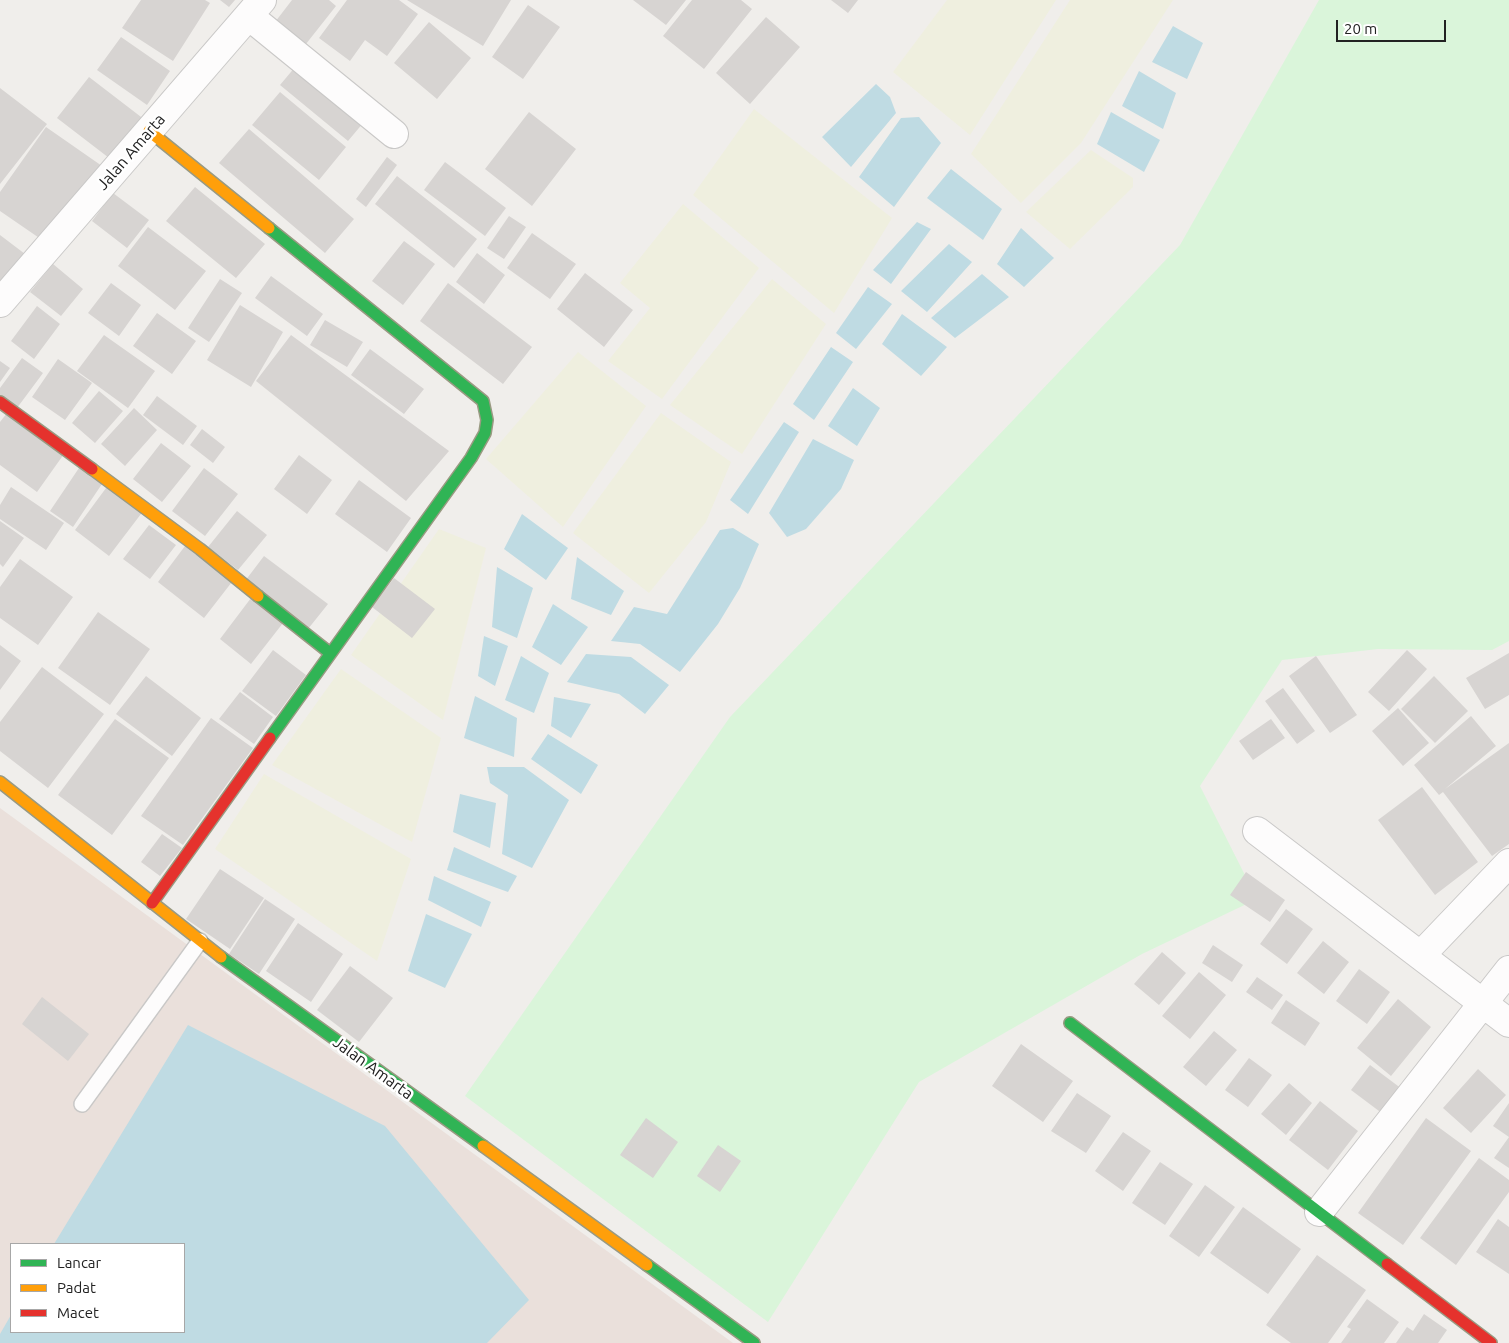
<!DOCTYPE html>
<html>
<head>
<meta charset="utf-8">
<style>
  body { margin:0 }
  #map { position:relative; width:1509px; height:1343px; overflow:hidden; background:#f0eeeb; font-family:Ubuntu,sans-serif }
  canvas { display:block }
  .legend { position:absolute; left:10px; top:1243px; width:175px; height:90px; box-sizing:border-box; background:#fff; border:1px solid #a7a7a7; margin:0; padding:6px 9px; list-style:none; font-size:15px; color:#222 }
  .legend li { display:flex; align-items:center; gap:10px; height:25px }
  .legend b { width:25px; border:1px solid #a7a7a7 }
  .scale { position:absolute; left:1336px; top:20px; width:110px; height:22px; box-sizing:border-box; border:2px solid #222; border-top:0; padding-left:6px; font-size:15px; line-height:18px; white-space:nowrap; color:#222; -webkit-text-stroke:4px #fff; paint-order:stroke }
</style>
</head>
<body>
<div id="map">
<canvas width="1509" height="1343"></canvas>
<ul class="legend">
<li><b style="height:6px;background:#30b455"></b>Lancar</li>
<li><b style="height:6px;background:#ff9f0a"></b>Padat</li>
<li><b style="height:6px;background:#e5322d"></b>Macet</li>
</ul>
<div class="scale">20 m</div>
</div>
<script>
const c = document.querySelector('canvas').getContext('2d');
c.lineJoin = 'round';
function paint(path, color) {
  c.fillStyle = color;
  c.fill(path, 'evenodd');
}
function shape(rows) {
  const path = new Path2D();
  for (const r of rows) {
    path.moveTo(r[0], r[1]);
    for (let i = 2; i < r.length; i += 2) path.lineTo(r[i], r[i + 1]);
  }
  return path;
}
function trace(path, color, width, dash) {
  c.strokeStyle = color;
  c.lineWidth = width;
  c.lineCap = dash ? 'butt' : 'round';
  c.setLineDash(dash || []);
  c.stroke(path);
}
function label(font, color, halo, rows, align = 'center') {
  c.font = font + ' Ubuntu,sans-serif';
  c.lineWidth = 5;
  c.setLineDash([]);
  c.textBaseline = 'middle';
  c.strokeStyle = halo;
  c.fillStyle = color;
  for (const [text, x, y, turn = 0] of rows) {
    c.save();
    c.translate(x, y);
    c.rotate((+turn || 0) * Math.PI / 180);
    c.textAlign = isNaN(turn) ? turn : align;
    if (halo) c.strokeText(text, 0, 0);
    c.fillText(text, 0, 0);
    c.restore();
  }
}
paint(shape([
  [0,808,733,1343,0,1343],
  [11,1244,184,1244,184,1332,11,1332]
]), '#eae0db');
paint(shape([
  [947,0,1056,0,970,135,893,72],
  [1070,0,1173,0,1081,143,1021,203,971,154],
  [754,109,892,218,834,313,693,195],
  [1091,150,1133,178,1133,187,1070,249,1026,212],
  [683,204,759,268,662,399,608,361,650,308,620,283],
  [772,279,826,324,742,454,670,405],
  [578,352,646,406,563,527,486,459],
  [661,413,731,462,706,522,649,593,573,533],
  [439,529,486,548,443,720,351,655],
  [341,669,441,738,412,842,272,765],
  [264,774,411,859,377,961,215,849]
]), '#efefdf');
paint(shape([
  [1319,0,1509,0,1509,641,1492,650,1378,649,1282,660,1200,786,1257,899,1142,954,919,1082,768,1322,465,1096,730,717,1180,245]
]), '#daf5da');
paint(shape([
  [1173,26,1203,43,1187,79,1152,62],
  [1139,71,1176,93,1163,129,1122,106],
  [876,84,890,97,896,113,851,167,822,137],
  [1111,112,1160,140,1144,172,1097,144],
  [919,117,941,143,894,207,859,177,901,118],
  [951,169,1002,209,983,240,927,198],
  [917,222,931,229,891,284,873,270],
  [1021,228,1054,258,1024,287,997,264],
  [949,244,972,262,927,312,901,291],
  [982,274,1009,297,955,338,931,318],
  [868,287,892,304,856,349,836,333],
  [902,314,947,347,921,376,882,344],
  [831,347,853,362,814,420,793,404],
  [853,388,880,408,857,446,828,426],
  [784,422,799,432,748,514,730,500],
  [813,439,854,460,841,489,806,529,787,537,769,513],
  [522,514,568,548,546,580,504,549],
  [733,528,759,544,740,588,718,624,680,672,640,644,611,641,634,607,667,614,720,530],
  [577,557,624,591,611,615,571,599],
  [497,567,533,588,517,638,492,627],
  [553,604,588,627,561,665,532,647],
  [484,636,508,646,495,686,478,676],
  [586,654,631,657,669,685,645,714,619,694,567,682],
  [521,656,549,673,534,713,505,700],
  [475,696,517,718,514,757,464,738],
  [554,697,591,704,571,738,551,726],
  [548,734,598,765,581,794,531,759],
  [487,767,524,767,569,800,532,868,502,854,508,795,490,783],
  [460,794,496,803,490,848,453,832],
  [454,847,517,876,508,892,447,870],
  [434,876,491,902,481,927,428,900],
  [426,914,472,934,445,988,408,971],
  [188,1025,385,1126,529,1300,487,1343,0,1343,0,1334,11,1315,11,1332,184,1332,184,1244,54,1244]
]), '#bfdbe3');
paint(shape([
  [141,0,205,0,210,3,173,61,122,28],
  [220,0,235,0,229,7],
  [292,0,329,0,336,6,302,49,272,26],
  [347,0,399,0,418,14,387,56,365,40,350,61,319,38],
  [407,0,511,0,483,46],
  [633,0,686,0,666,25],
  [692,0,741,0,752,9,704,69,663,36],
  [831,0,858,0,848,13],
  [528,5,560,27,523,79,492,57],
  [766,17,800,47,750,104,716,73],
  [429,22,471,58,437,99,394,63],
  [121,37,170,71,147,105,97,70],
  [301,60,369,116,348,141,280,85],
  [89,77,145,120,113,161,57,118],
  [0,88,47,124,0,184],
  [280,92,346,147,319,180,252,125],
  [529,112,576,149,532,206,485,169],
  [46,127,102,166,48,244,0,211,0,192],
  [249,129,354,219,325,253,219,163],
  [387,157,397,165,366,207,356,199],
  [445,162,506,208,485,236,424,190],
  [397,176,477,239,454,268,375,204],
  [195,187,265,244,236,278,166,221],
  [113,193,149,220,127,248,92,221],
  [509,216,526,227,504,259,487,248],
  [148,227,206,271,175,310,118,266],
  [532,233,576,264,550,299,507,268],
  [0,235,29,257,0,294],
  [404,241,435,264,403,305,372,281],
  [477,253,505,275,484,304,456,282],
  [53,264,83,289,61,316,30,292],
  [585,273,633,310,604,347,557,309],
  [271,276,323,314,307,336,255,298],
  [220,279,242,293,209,342,188,328],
  [111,283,141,305,119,336,88,313],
  [448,283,532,347,503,384,420,321],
  [240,305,283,332,251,387,207,360],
  [37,306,60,324,34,359,11,341],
  [157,313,196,341,172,374,133,346],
  [325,320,363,342,347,367,310,345],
  [104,335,155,371,128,408,77,371],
  [291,335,449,451,406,501,256,381],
  [370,349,424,389,404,414,351,375],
  [22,358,43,373,17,408,0,396,0,388],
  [58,359,92,383,65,420,32,397],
  [0,361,10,368,0,382],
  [99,391,123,411,95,443,72,423],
  [157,396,197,426,183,445,143,415],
  [134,408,157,430,125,466,101,444],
  [7,413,64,454,37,492,0,465,0,422],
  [202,429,225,447,213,463,190,445],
  [161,443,191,466,162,502,133,479],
  [299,455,332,480,307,514,274,489],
  [81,465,104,481,73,527,50,511],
  [204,468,238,494,205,536,172,511],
  [359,480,411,518,387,552,335,514],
  [109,484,144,510,109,556,75,530],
  [11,487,64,523,46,550,0,519,0,505],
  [237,511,267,535,238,570,208,547],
  [0,521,24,538,3,567,0,564],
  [149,525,176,545,150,579,123,559],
  [188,542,235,578,204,618,158,582],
  [264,556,328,604,308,629,245,581],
  [20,559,73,597,38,645,0,618,0,587],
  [394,578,435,609,412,638,372,607],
  [251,598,283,623,251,664,220,639],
  [98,612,150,649,110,705,58,668],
  [0,645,21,661,0,690],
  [273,650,306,675,276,716,242,691],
  [1407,650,1427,669,1389,711,1368,692],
  [1509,653,1509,695,1485,709,1466,678],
  [1316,656,1357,715,1330,733,1289,676],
  [42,667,104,714,48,788,0,751,0,722],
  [146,676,201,718,172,756,116,714],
  [1434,676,1468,711,1435,743,1401,709],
  [1283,688,1315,731,1297,744,1265,701],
  [240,692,273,717,254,744,219,719],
  [1398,708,1429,743,1403,766,1372,731],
  [1471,716,1496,746,1445,789,1509,743,1509,844,1492,856,1443,792,1439,795,1414,765],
  [211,718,253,748,183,845,141,816],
  [115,719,169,758,112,835,58,795],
  [1271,719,1285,738,1253,760,1239,741],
  [1422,787,1478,862,1435,895,1378,820],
  [162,834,182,848,160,876,141,862],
  [220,869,264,898,230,949,186,919],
  [1246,872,1285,900,1270,922,1230,895],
  [265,899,295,919,259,974,229,954],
  [1286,909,1313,929,1287,964,1260,944],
  [298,923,343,954,311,1002,266,971],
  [1323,941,1349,962,1324,994,1297,973],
  [1213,945,1243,965,1232,982,1202,963],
  [1162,952,1186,973,1159,1005,1134,984],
  [350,966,393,998,359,1042,317,1010],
  [1359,969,1390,992,1367,1024,1336,1001],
  [1199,972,1226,995,1190,1039,1162,1016],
  [1257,977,1283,995,1272,1010,1246,992],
  [42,997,89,1034,68,1061,22,1024],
  [1398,999,1431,1027,1391,1076,1357,1048],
  [1286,1000,1320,1023,1305,1046,1271,1023],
  [1214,1031,1237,1050,1206,1086,1183,1067],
  [1021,1044,1073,1081,1043,1122,992,1086],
  [1249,1058,1272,1075,1248,1107,1225,1090],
  [1370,1065,1402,1089,1383,1114,1351,1090],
  [1478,1069,1506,1095,1471,1133,1443,1108],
  [1289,1083,1312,1103,1286,1135,1261,1114],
  [1077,1093,1111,1116,1086,1153,1051,1131],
  [1320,1101,1358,1131,1328,1170,1289,1140],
  [1509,1103,1509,1168,1494,1158,1509,1137,1493,1126],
  [646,1118,678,1142,653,1178,620,1155],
  [1426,1118,1471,1151,1403,1245,1358,1213],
  [1123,1132,1151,1151,1123,1191,1095,1171],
  [718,1145,741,1161,720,1192,697,1176],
  [1479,1158,1509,1180,1509,1192,1456,1265,1420,1238],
  [1160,1162,1193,1184,1165,1225,1132,1203],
  [1205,1185,1235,1207,1199,1257,1169,1236],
  [1243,1207,1301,1249,1268,1294,1210,1253],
  [1498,1219,1509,1227,1509,1274,1476,1252],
  [1317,1255,1366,1290,1328,1343,1291,1343,1266,1325],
  [1367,1299,1399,1322,1384,1343,1341,1343,1351,1329,1347,1327],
  [1424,1314,1447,1330,1438,1343,1396,1343,1407,1327,1413,1331]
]), '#d7d4d2');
const lane = shape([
  [82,1104,200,941]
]);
const street = shape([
  [249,16,394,134],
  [0,303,262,0],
  [1257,831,1509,1023],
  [1421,955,1509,863],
  [1319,1212,1509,970]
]);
const fast = shape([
  [269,228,483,401,487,420,485,433,471,458,270,738],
  [258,596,330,653],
  [221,957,483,1146],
  [1070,1023,1387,1264],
  [647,1265,754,1343]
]);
const slow = shape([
  [149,131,269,228],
  [92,469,200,549,258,596],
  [0,782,221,957],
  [483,1146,647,1265]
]);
const jam = shape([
  [0,402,92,469],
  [152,903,270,738],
  [1387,1264,1491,1343]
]);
trace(lane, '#c9c8c7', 18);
trace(street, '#c9c8c7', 30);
trace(fast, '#999a82', 14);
trace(slow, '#999a82', 14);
trace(jam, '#999a82', 14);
trace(lane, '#fdfcfc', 15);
trace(street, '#fdfcfc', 28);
trace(fast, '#30b455', 11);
trace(slow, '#ff9f0a', 11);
trace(jam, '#e5322d', 11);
label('16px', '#222', '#fff', [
  ["Jalan Amarta",131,152,-49],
  ["Jalan Amarta",373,1068,36]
]);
</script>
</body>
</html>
